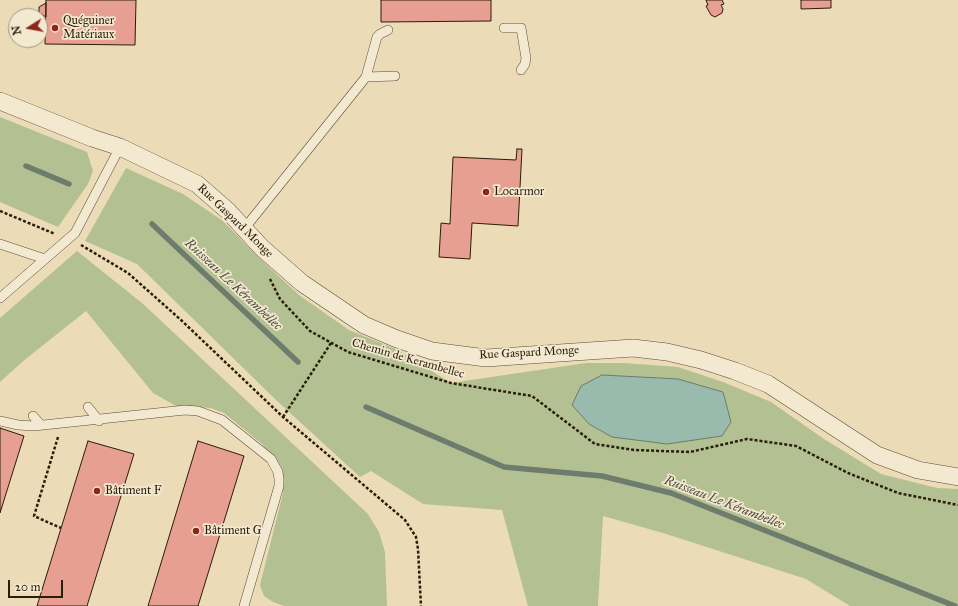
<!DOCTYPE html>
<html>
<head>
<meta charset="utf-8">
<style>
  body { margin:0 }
  #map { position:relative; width:958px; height:606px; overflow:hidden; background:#ecdbb7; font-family:"IM FELL Great Primer",serif }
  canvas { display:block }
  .north { position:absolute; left:8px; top:8px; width:40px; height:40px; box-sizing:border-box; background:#f3e8d0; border:1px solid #a39781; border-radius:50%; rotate:259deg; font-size:11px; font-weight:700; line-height:16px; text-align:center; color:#2a1d0a }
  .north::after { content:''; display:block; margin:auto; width:14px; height:18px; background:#8f2418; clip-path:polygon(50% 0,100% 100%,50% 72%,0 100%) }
  .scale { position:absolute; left:8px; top:580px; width:55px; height:18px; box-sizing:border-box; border:2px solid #2a1d0a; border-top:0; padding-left:5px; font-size:12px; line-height:14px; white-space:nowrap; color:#2a1d0a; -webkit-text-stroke:3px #f3e8d0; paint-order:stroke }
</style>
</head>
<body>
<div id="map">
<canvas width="958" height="606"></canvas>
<div class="north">N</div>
<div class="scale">20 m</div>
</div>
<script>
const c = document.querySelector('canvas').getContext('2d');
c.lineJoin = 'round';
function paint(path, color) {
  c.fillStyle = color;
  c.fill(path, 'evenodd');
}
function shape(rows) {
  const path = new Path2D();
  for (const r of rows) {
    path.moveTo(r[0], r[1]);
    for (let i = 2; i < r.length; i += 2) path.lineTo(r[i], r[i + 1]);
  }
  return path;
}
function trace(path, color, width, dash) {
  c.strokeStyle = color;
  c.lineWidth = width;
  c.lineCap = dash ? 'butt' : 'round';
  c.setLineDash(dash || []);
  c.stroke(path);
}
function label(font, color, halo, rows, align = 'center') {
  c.font = font + ' "IM FELL Great Primer",serif';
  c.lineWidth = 3.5;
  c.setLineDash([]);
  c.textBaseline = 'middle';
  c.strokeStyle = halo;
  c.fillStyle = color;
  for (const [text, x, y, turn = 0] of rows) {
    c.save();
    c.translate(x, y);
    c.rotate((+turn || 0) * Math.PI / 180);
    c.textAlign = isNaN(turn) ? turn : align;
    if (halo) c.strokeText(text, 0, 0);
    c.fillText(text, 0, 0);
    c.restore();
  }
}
paint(shape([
  [0,117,87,152,93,171,88,184,58,227,0,202],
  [126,168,183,194,223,221,255,254,299,295,349,330,398,350,451,383,586,363,624,363,678,367,723,382,771,402,824,439,881,474,937,488,958,489,958,606,850,606,806,579,663,533,603,516,598,606,528,606,502,510,423,504,371,471,360,477,276,400,137,264,85,241],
  [77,251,142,303,368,514,379,532,385,552,387,606,284,606,273,602,264,596,260,585,283,493,283,473,281,467,262,444,224,413,211,408,176,406,153,393,86,311,22,362,0,382,0,318]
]), '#b3c192');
const water = shape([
  [602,375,678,379,723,392,731,422,722,436,667,444,612,437,589,424,572,405,581,386,602,375]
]);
paint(water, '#99bbad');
trace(water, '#6d7c6c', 1);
trace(shape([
  [26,166,69,184],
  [152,224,298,362],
  [366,407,504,467,602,476,671,493,955,606]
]), '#6d7c6c', 5.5);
const building = shape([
  [46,0,136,0,135,45,45,44,46,0],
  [381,0,491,0,491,21,381,22,381,0],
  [706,0,722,0,724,4,721,5,723,9,722,13,715,17,711,15,706,6,708,5,706,0],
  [801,0,831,0,831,8,801,9,801,0],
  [46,3,46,17,39,13,39,7,46,3],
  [517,149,522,149,518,226,472,223,470,259,439,257,441,223,450,224,453,157,516,160,517,149],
  [0,428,24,436,0,513,0,428],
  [88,441,134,454,87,606,37,606,88,441],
  [198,441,244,456,198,606,148,606,198,441]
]);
paint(building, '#e69f90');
trace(building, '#2a1d0a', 1);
const lane = shape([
  [504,28,521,28,526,58,525,64,521,70],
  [366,77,395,76],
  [244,229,366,77,377,37,380,34,388,30],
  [0,244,45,259],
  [0,298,75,233,120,147],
  [88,407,99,421],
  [33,416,41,425],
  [0,421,18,425,34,426,185,410,198,411,222,420,271,459,278,472,279,479,279,486,244,606]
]);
const street = shape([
  [0,101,92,138,120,147,197,184,228,211,262,248,302,283,364,325,397,339,432,351,486,358,633,348,667,352,701,360,735,371,768,384,877,455,918,470,958,477]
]);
trace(lane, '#5a4c35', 10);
trace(street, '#5a4c35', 18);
trace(shape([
  [0,211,55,234],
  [81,245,128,273,181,320,283,417,405,520,416,537,418,549,421,606],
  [270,279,280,299,310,331,348,352,451,383,532,396,595,444,634,450,690,452,747,439,796,446,848,473,898,493,958,505],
  [283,417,331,343],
  [58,437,34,516,61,528]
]), '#2a1d0a', 2.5, [3, 2]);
trace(lane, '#f3e8d0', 9);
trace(street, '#f3e8d0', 17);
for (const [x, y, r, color] of [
  [55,28,4,"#8f2418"],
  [486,192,4,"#8f2418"],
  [97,491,4,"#8f2418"],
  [196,531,4,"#8f2418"]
]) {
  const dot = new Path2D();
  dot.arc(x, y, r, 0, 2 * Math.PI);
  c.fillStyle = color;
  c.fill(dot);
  trace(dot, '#f3e8d0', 1.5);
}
label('12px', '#2a1d0a', '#f3e8d0', [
  ["Quéguiner",63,21],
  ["Matériaux",63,35],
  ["Locarmor",494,192],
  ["Bâtiment F",105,491],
  ["Bâtiment G",204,531]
], 'left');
label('12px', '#2a1d0a', '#f3e8d0', [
  ["Rue Gaspard Monge",235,221,44],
  ["Rue Gaspard Monge",529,353,-3],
  ["Chemin de Kerambellec",408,359,16]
]);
label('italic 13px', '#4b4c3b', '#f3e8d0', [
  ["Ruisseau Le Kérambellec",233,285,43],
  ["Ruisseau Le Kérambellec",724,503,21]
]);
</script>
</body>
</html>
